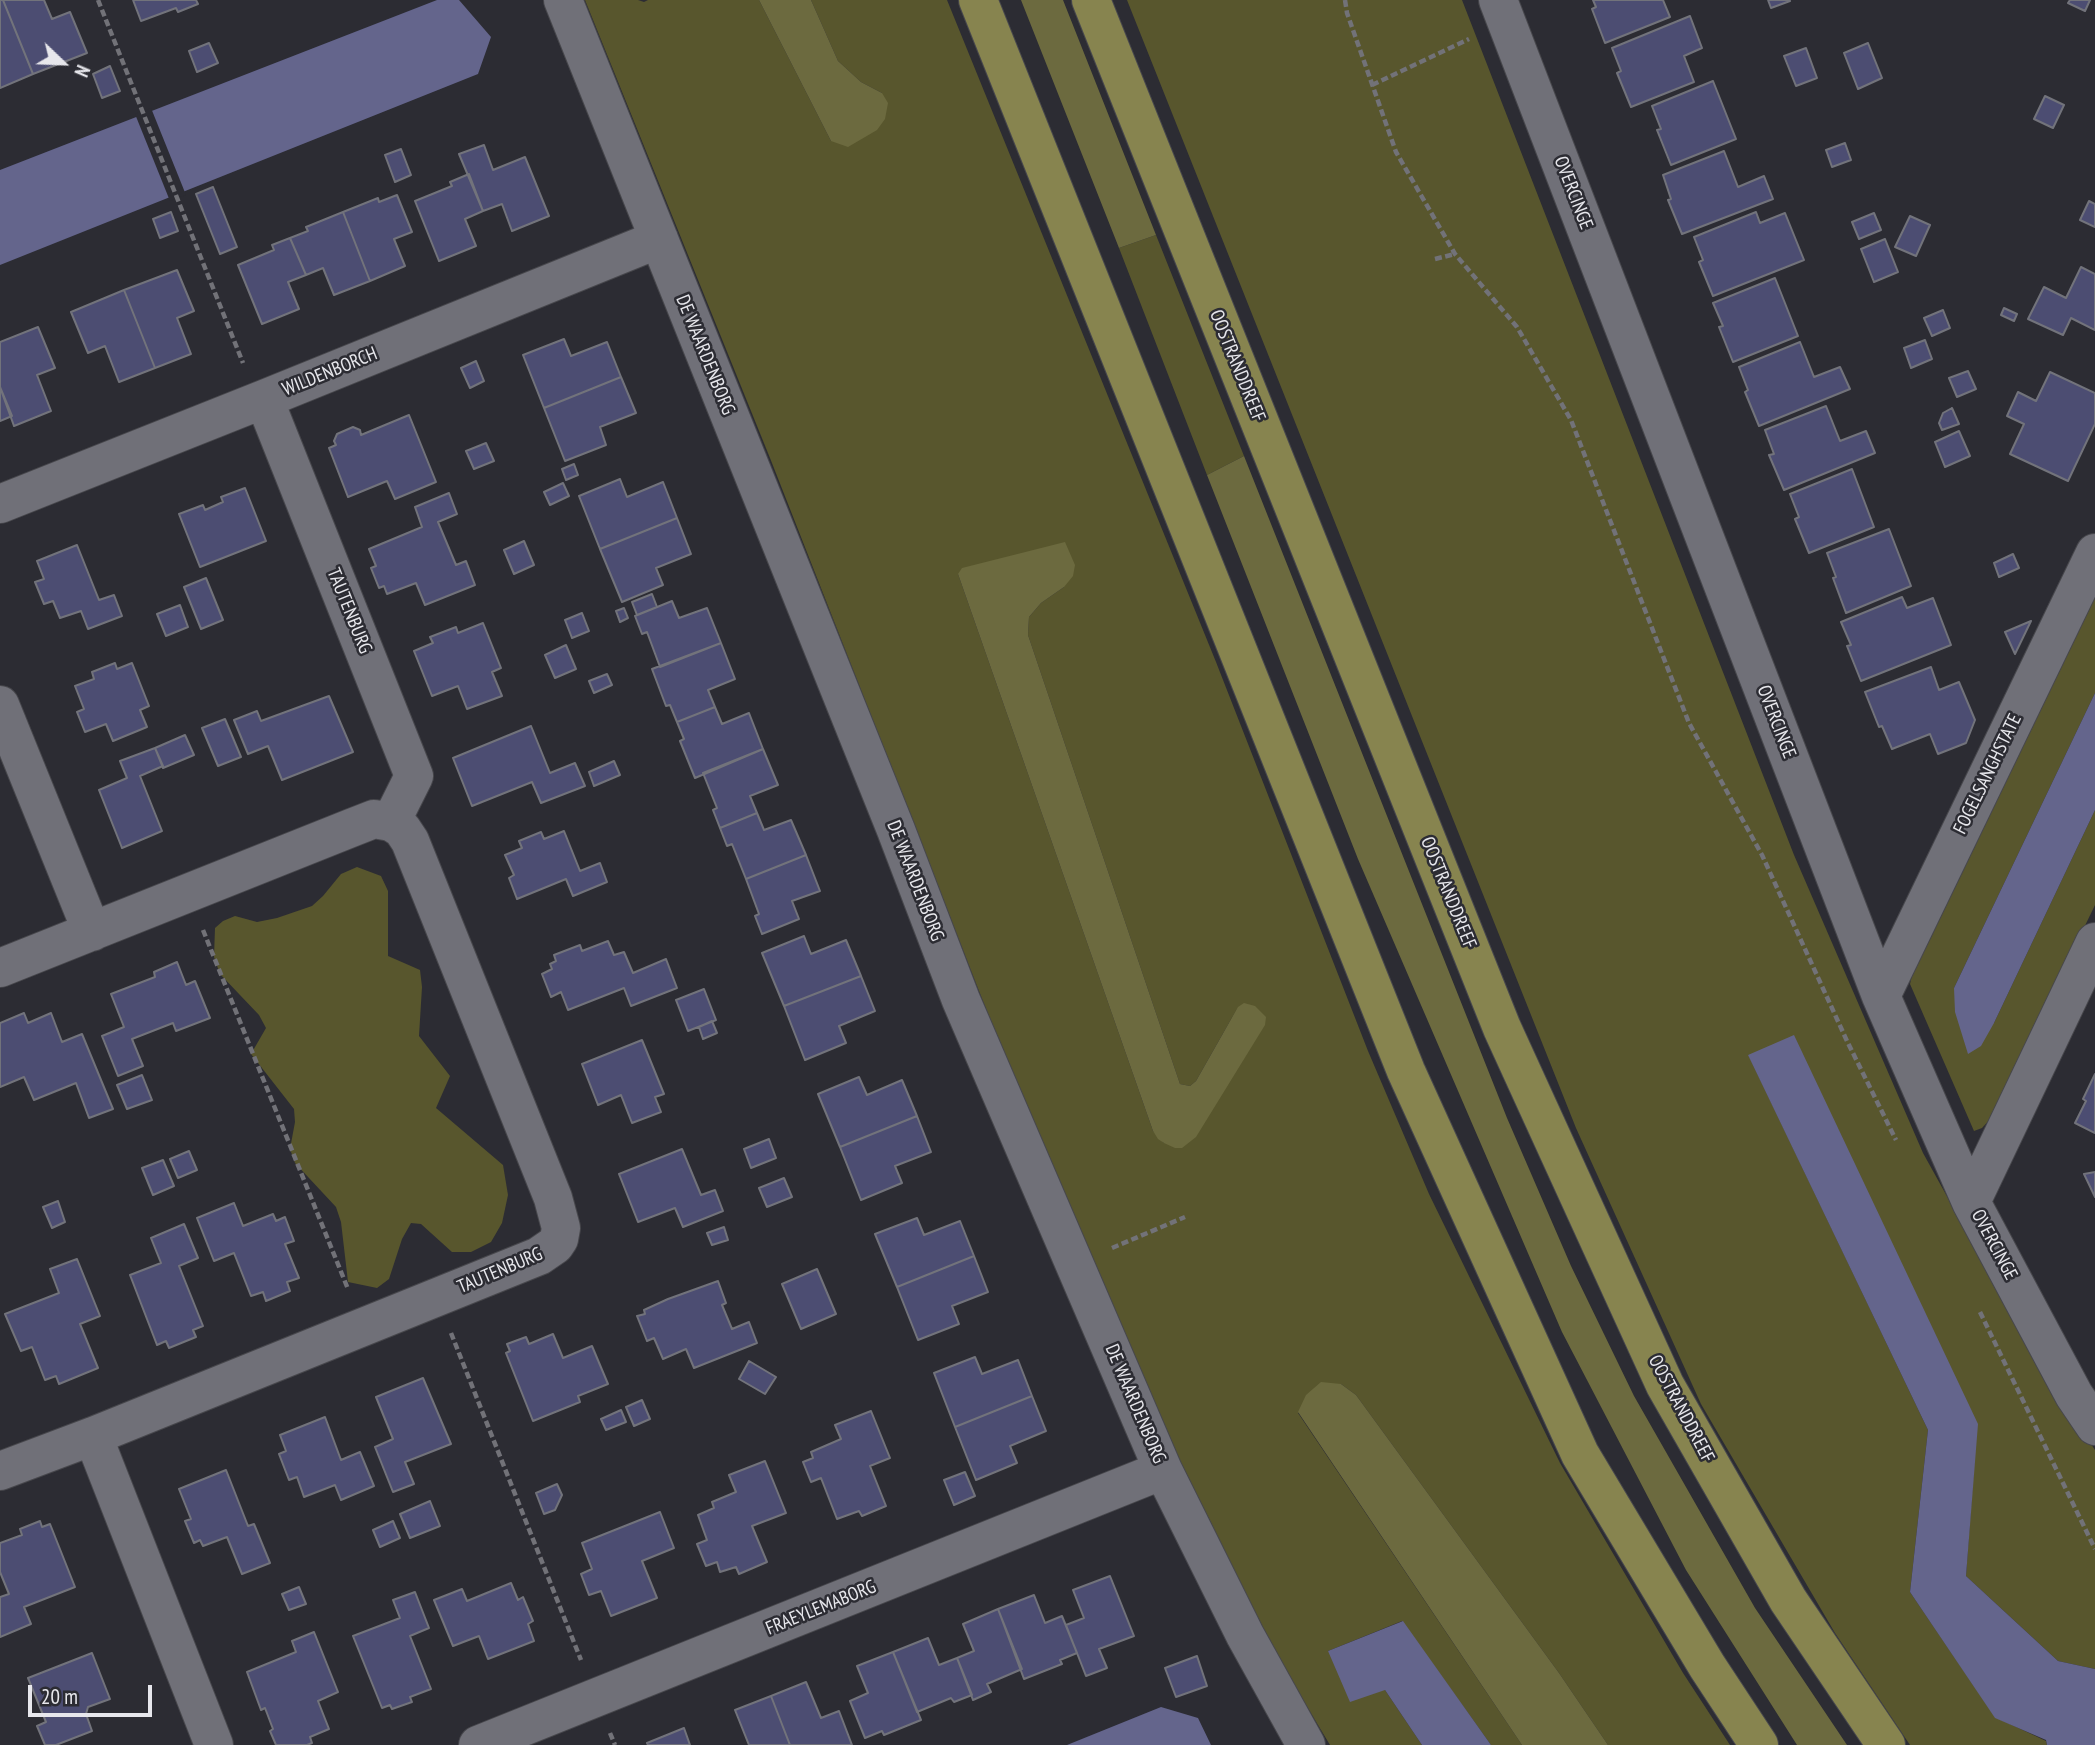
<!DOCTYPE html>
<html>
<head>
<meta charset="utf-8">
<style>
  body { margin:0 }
  #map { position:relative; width:2095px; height:1745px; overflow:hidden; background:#2c2c33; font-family:"PT Sans Narrow",sans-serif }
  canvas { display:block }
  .north { position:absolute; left:28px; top:28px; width:70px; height:70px; -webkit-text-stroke:5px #2c2c33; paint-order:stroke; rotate:113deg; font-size:19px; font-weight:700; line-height:28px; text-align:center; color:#e7e7ec }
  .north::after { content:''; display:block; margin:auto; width:24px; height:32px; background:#e7e7ec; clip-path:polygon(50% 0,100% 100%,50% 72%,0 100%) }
  .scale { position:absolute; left:28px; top:1685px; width:124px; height:32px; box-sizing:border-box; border:4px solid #e7e7ec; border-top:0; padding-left:9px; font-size:21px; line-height:24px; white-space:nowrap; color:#e7e7ec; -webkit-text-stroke:5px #2c2c33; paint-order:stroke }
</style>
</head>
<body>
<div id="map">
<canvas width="2095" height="1745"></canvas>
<div class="north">N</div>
<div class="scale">20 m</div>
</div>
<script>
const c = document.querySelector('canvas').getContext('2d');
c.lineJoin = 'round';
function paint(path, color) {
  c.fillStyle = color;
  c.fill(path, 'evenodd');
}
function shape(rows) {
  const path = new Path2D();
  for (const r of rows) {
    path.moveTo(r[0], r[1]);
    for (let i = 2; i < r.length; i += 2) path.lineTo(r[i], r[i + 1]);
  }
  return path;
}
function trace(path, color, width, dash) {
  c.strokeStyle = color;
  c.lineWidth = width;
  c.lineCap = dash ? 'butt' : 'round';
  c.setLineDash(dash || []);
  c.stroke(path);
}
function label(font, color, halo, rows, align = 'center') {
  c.font = font + ' "PT Sans Narrow",sans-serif';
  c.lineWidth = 5;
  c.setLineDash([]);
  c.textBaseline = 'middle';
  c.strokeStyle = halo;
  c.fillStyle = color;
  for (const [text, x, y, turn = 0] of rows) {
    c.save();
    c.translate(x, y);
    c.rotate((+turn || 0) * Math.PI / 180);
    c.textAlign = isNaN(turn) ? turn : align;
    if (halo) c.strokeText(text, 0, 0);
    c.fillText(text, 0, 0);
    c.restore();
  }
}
paint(shape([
  [585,0,638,0,644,2,648,0,759,0,831,141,882,93,861,82,838,61,811,0,947,0,1216,662,1368,1051,1429,1194,1560,1463,1683,1673,1730,1745,1608,1745,1559,1673,1356,1395,1341,1384,1298,1413,1522,1745,1491,1745,1402,1621,1328,1651,1385,1690,1422,1745,1330,1745,1254,1618,1191,1490,1019,1093,770,458],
  [958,574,1064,587,1041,603,1029,617,1028,635,1180,1084,1190,1086,1196,1081,1238,1007,1164,1143,1153,1131],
  [1127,0,1462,0,1794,855,1923,1153,2048,1379,2095,1450,2095,1669,2058,1661,1966,1576,1977,1424,1748,1054,1928,1430,1910,1592,1995,1717,2046,1741,2047,1745,1910,1745,1835,1633,1701,1404,1576,1128],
  [1156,235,1244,456,1207,475,1119,248],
  [2095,577,2095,693,1954,988,1994,1023,2095,810,2095,905,1993,1116,1982,1128,1974,1131,1910,984,1914,967],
  [357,867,381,876,388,891,388,956,420,970,422,987,419,1036,450,1076,436,1108,503,1165,508,1195,502,1223,491,1242,471,1252,452,1252,421,1224,411,1223,402,1239,389,1279,377,1288,348,1282,341,1222,336,1207,295,1163,290,1149,295,1122,294,1109,251,1054,266,1028,259,1015,220,974,214,957,215,928,223,921,235,916,257,922,277,918,312,906,323,896,341,874]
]), '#58562d');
paint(shape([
  [759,0,811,0,838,61,861,82,882,93,888,103,885,119,877,130,848,147,831,141],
  [1021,0,1063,0,1156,235,1119,248],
  [1244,456,1507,1118,1571,1266,1634,1396,1755,1608,1847,1745,1797,1745,1686,1570,1562,1332,1358,859,1207,475],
  [1065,542,1075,565,1073,576,1064,587,1041,603,1029,617,1028,635,1180,1084,1190,1086,1196,1081,1238,1007,1244,1003,1255,1006,1266,1017,1265,1025,1196,1137,1182,1148,1175,1148,1164,1143,1158,1139,1153,1131,958,574,962,568],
  [1321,1382,1341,1384,1356,1395,1559,1673,1608,1745,1522,1745,1298,1412,1306,1395]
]), '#6c6a3f');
paint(shape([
  [437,0,459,0,491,37,478,74,0,265,0,170],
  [2095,693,2095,810,1994,1023,1981,1046,1968,1054,1955,1012,1954,988],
  [1794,1035,1978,1424,1966,1576,2058,1661,2095,1669,2095,1745,2047,1745,2046,1740,1995,1718,1910,1592,1928,1430,1748,1055],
  [1403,1621,1491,1745,1422,1745,1385,1690,1350,1702,1328,1651],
  [1161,1707,1198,1718,1211,1745,1067,1745]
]), '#64658c');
paint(shape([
  [151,108,186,195,170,201,135,114]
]), '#2c2c33');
const building = shape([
  [0,0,3,0,33,74,0,88,0,0],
  [3,0,44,0,52,19,70,12,87,53,33,74,3,0],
  [133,0,196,0,198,4,178,12,176,8,141,21,133,0],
  [1593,0,1663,0,1670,17,1605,43,1592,9,1596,7,1593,0],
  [1768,0,1789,0,1790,1,1771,8,1768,0],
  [2070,0,2090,0,2085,11,2068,3,2070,0],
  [1690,16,1702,48,1684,56,1694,82,1631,107,1617,73,1621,71,1612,48,1690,16],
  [209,43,218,63,197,72,189,51,209,43],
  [1868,43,1882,78,1858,89,1844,53,1868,43],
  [1806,48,1817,78,1796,86,1784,56,1806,48],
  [110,66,120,91,102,98,93,74,110,66],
  [1713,81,1736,139,1671,165,1657,130,1661,129,1652,106,1713,81],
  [2045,96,2064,105,2053,128,2034,119,2045,96],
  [1845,143,1851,160,1832,167,1826,150,1845,143],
  [484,145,493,170,525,157,549,216,512,231,502,204,483,211,459,154,484,145],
  [401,149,411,175,395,182,385,155,401,149],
  [1724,151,1738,187,1764,176,1773,199,1682,234,1668,200,1671,199,1663,175,1724,151],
  [469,174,483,211,465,219,476,246,439,261,415,201,452,186,450,182,469,174],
  [213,187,237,247,220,254,196,194,213,187],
  [397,195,412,232,394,239,405,266,370,281,343,212,378,198,379,202,397,195],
  [2089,201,2095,204,2095,227,2080,220,2089,201],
  [171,212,178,231,160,238,153,219,171,212],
  [343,212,370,281,334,295,323,268,306,275,290,238,308,231,306,227,343,212],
  [1756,212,1760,223,1785,213,1804,260,1713,296,1699,262,1703,260,1694,237,1756,212],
  [1874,213,1881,230,1859,239,1852,222,1874,213],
  [1910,216,1930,225,1916,256,1895,247,1910,216],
  [290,238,306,275,288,282,299,309,262,324,238,265,274,250,272,245,290,238],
  [1885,239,1898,272,1874,282,1861,249,1885,239],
  [2081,267,2095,274,2095,330,2071,318,2063,335,2028,319,2044,287,2066,298,2081,267],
  [177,270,194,311,177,318,191,354,155,368,124,290,177,270],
  [1775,278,1798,336,1733,362,1719,327,1723,326,1713,303,1775,278],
  [124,290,155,368,119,382,105,346,88,353,71,312,124,290],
  [2004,308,2017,314,2014,321,2001,315,2004,308],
  [1943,310,1950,328,1932,336,1924,318,1943,310],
  [38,327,55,368,37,375,51,411,14,426,0,387,0,342,38,327],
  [564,339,571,356,607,342,621,377,544,408,523,355,564,339],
  [1925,340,1932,359,1911,368,1904,348,1925,340],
  [1800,342,1814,377,1840,367,1850,389,1759,426,1745,392,1748,390,1739,367,1800,342],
  [476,361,484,381,470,388,461,368,476,361],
  [1968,371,1976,389,1957,397,1949,378,1968,371],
  [2050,372,2095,393,2095,424,2068,481,2010,454,2024,424,2007,416,2018,392,2036,401,2050,372],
  [621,377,636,413,600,427,606,445,565,461,544,408,621,377],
  [0,387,12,416,0,421,0,387],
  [1826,406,1840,441,1866,431,1875,453,1784,490,1769,455,1774,454,1765,430,1826,406],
  [1952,408,1959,424,1942,430,1939,423,1943,413,1952,408],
  [409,415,436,482,395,499,387,481,348,497,329,448,336,445,334,441,337,434,353,427,360,430,361,435,409,415],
  [1959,431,1970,456,1945,467,1935,442,1959,431],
  [486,443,494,461,474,469,466,451,486,443],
  [574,464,578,475,566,480,562,469,574,464],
  [1852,469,1874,527,1809,553,1795,519,1799,517,1790,494,1852,469],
  [620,479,627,497,663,482,677,518,600,549,579,496,620,479],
  [563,483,569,496,550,505,544,492,563,483],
  [245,488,266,541,200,567,179,514,203,505,205,510,223,502,221,497,245,488],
  [449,493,457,514,438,522,456,565,466,561,475,585,425,605,416,583,387,594,384,586,379,588,371,568,376,566,369,549,422,527,415,507,449,493],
  [677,518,691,554,656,568,663,585,622,602,600,549,677,518],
  [1889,529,1911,586,1846,613,1833,578,1836,577,1827,553,1889,529],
  [524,541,534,565,514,574,504,550,524,541],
  [77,545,99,600,114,595,122,616,88,629,81,611,60,618,53,601,44,604,35,582,44,579,37,561,77,545],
  [2013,554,2019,568,1999,577,1994,563,2013,554],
  [206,578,223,620,201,629,184,587,206,578],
  [652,594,657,607,637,615,632,602,652,594],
  [1902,597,1907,608,1933,598,1951,645,1861,681,1847,646,1851,645,1841,622,1902,597],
  [672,601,679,618,707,608,721,643,660,667,647,632,642,634,635,616,672,601],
  [180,605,188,627,166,636,157,614,180,605],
  [624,608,628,618,620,622,616,611,624,608],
  [582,613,589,631,572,638,565,620,582,613],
  [2031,621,2015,654,2005,632,2031,621],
  [483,623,501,668,492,672,502,696,467,709,458,686,432,696,414,651,433,643,430,637,456,627,458,633,483,623],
  [721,643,735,679,708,690,715,707,677,722,670,705,666,706,652,669,721,643],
  [566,645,576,669,555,678,545,655,566,645],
  [115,663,117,669,132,663,149,706,140,710,147,727,113,741,106,724,85,732,77,712,84,709,75,686,94,679,92,672,115,663],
  [1931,667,1939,690,1959,682,1975,720,1966,743,1938,754,1930,734,1892,749,1882,726,1879,727,1865,692,1931,667],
  [607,674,612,685,594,693,589,681,607,674],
  [329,696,353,752,282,780,268,746,248,754,234,720,257,711,261,721,329,696],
  [715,707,722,724,749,713,763,749,695,778,680,741,684,739,677,722,715,707],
  [225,719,241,757,218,766,202,728,225,719],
  [531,726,550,773,575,763,585,786,541,803,532,782,472,806,453,758,531,726],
  [185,735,194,755,163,768,155,748,185,735],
  [155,748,163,766,140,776,162,831,122,848,99,790,127,778,120,761,155,748],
  [763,749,778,785,750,796,757,813,720,828,713,810,717,808,703,773,763,749],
  [614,761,620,775,594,786,589,772,614,761],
  [757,813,764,830,791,820,806,855,746,879,732,844,727,846,720,828,757,813],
  [564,831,580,871,600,863,607,882,573,896,566,879,517,899,509,878,514,875,505,855,522,848,519,841,541,832,544,839,564,831],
  [806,855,820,891,792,901,799,919,762,934,755,916,759,914,746,879,806,855],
  [804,936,811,954,846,940,861,976,784,1006,762,953,804,936],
  [608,941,614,955,624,952,633,973,666,959,677,988,631,1006,624,988,568,1010,561,992,551,997,542,974,552,969,550,964,556,961,554,955,580,945,582,951,608,941],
  [177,962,186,985,195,981,210,1018,176,1031,173,1023,132,1039,143,1066,118,1076,102,1036,124,1027,111,994,155,977,154,972,177,962],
  [861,976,875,1011,839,1026,846,1043,805,1060,784,1006,861,976],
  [704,989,716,1020,688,1031,676,1000,704,989],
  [24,1013,28,1023,51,1013,62,1042,82,1034,113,1109,89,1118,76,1083,34,1100,24,1077,0,1087,0,1023,24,1013],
  [712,1021,717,1033,703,1039,699,1027,712,1021],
  [642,1040,664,1094,655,1097,661,1112,632,1123,621,1095,598,1105,582,1064,642,1040],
  [2095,1074,2095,1133,2075,1123,2086,1101,2083,1099,2095,1074],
  [142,1075,152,1100,127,1109,117,1085,142,1075],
  [859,1077,867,1095,902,1080,917,1116,840,1147,818,1094,859,1077],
  [917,1116,931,1152,895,1166,902,1183,861,1200,840,1147,917,1116],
  [769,1139,776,1158,751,1168,744,1149,769,1139],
  [682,1149,701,1195,715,1190,723,1211,683,1227,675,1208,638,1222,619,1174,682,1149],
  [189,1151,197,1170,178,1178,170,1159,189,1151],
  [163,1160,174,1186,153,1195,142,1168,163,1160],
  [2095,1172,2095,1197,2084,1174,2095,1172],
  [784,1178,792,1197,767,1207,759,1188,784,1178],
  [58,1201,65,1222,52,1228,43,1207,58,1201],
  [234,1203,243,1226,273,1214,276,1221,285,1217,294,1241,285,1244,299,1278,287,1282,290,1291,266,1301,263,1292,251,1296,234,1253,214,1261,197,1218,234,1203],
  [917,1218,924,1235,960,1221,974,1256,897,1287,875,1234,917,1218],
  [184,1224,198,1258,179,1266,203,1326,193,1330,196,1337,169,1348,166,1341,157,1345,130,1275,161,1263,151,1238,184,1224],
  [724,1227,728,1240,712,1245,707,1233,724,1227],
  [974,1256,988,1292,952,1306,959,1324,918,1340,897,1287,974,1256],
  [77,1259,100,1316,80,1324,98,1368,59,1384,56,1376,45,1380,32,1347,21,1351,5,1314,59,1293,50,1269,77,1259],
  [817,1269,836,1314,801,1329,782,1284,817,1269],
  [718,1281,726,1303,722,1305,732,1329,749,1322,757,1343,694,1368,686,1349,663,1359,654,1338,647,1341,637,1316,645,1314,644,1310,668,1299,718,1281],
  [553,1334,563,1358,592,1346,608,1384,578,1396,580,1402,533,1421,506,1353,510,1351,507,1344,526,1337,529,1344,553,1334],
  [975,1357,982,1374,1018,1360,1032,1396,955,1427,934,1373,975,1357],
  [749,1361,776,1377,765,1394,739,1379,749,1361],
  [423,1378,451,1444,405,1462,414,1484,393,1492,375,1447,393,1439,376,1397,423,1378],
  [1032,1396,1046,1431,1010,1446,1017,1463,976,1480,955,1427,1032,1396],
  [642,1400,650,1419,634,1426,626,1407,642,1400],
  [621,1410,626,1422,606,1430,601,1419,621,1410],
  [871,1411,890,1458,870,1466,886,1506,862,1516,859,1511,837,1519,821,1478,811,1482,803,1462,813,1458,811,1452,841,1439,835,1425,871,1411],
  [325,1417,341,1460,360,1452,374,1486,341,1500,335,1485,304,1497,297,1477,289,1480,279,1454,286,1451,280,1435,325,1417],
  [765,1461,786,1513,752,1526,767,1562,739,1574,736,1567,720,1572,717,1562,706,1566,697,1544,707,1540,698,1515,714,1508,712,1502,736,1492,729,1475,765,1461],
  [226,1470,248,1526,254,1524,270,1563,242,1574,227,1537,203,1546,200,1540,194,1543,185,1521,191,1519,179,1489,226,1470],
  [965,1472,975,1496,954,1505,944,1480,965,1472],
  [557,1484,562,1495,555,1510,544,1514,536,1493,557,1484],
  [430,1501,440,1526,410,1538,400,1514,430,1501],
  [660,1512,674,1548,642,1561,657,1598,611,1616,601,1591,589,1595,581,1574,592,1569,582,1543,660,1512],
  [40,1521,42,1527,50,1524,75,1587,24,1607,31,1624,0,1637,0,1597,9,1594,0,1572,0,1543,22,1535,20,1529,40,1521],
  [393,1521,400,1538,380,1547,373,1530,393,1521],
  [1110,1576,1134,1636,1099,1649,1107,1668,1086,1676,1066,1625,1084,1618,1073,1590,1110,1576],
  [511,1583,518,1600,523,1597,533,1621,528,1624,534,1641,488,1659,479,1636,453,1646,434,1600,462,1589,467,1601,511,1583],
  [299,1587,306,1604,289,1610,282,1594,299,1587],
  [415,1592,429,1628,410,1636,431,1689,410,1697,412,1702,392,1709,390,1705,382,1708,353,1636,400,1618,393,1600,415,1592],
  [1034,1595,1045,1623,1062,1616,1077,1653,1060,1660,1062,1664,1024,1679,998,1609,1034,1595],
  [998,1609,1022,1669,987,1684,991,1692,973,1700,957,1658,974,1651,963,1624,998,1609],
  [314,1632,338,1692,318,1701,329,1729,310,1737,312,1743,307,1745,276,1745,270,1731,273,1729,265,1708,261,1710,247,1672,296,1652,292,1641,314,1632],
  [928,1638,939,1665,957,1658,972,1695,954,1702,951,1698,917,1712,893,1652,928,1638],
  [893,1652,921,1720,884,1735,882,1731,865,1738,850,1701,868,1693,857,1666,893,1652],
  [92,1653,110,1699,88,1707,86,1714,92,1731,56,1745,45,1745,37,1726,46,1722,28,1678,92,1653],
  [1197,1656,1207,1686,1176,1697,1165,1668,1197,1656],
  [806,1682,821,1718,839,1711,852,1745,790,1745,771,1696,806,1682],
  [771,1696,790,1745,749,1745,735,1710,771,1696],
  [684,1728,690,1745,648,1745,647,1743,684,1728]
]);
paint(building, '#4c4d72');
trace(building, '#72737b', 2);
const minor = shape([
  [563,0,896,830,961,1000,1163,1470,1245,1635,1306,1745],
  [1498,0,1881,996,1971,1202,2074,1395,2095,1426],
  [264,399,414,776,391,822],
  [0,504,264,399,659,239],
  [0,705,92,932],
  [0,968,351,828,374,819,391,822,402,829,410,841,553,1198,561,1228,559,1239,555,1245,539,1256,93,1436,0,1471],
  [1881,996,2095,553],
  [1971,1202,2095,942],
  [93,1436,214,1745],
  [478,1745,1163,1470]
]);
const primary = shape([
  [978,0,1406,1071,1580,1454,1707,1666,1759,1745],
  [1091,0,1502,1028,1665,1385,1788,1600,1886,1745]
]);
trace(minor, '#47474c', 40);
trace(primary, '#47474c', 40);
trace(shape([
  [98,0,243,363],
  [1345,0,1347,13,1396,152,1455,254,1517,327,1571,420,1689,723,1762,855,1847,1041,1896,1140],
  [1372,85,1469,39],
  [1435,259,1455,254],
  [203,930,348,1289],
  [1112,1248,1185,1217],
  [1980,1312,2095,1549],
  [451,1333,581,1660],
  [610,1733,615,1745]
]), '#727278', 4.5, [7, 3.5]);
trace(minor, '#707078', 38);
trace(primary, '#87844f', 38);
label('19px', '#e7e7ec', '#2c2c33', [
  ["OVERCINGE",1573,193,69],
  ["DE WAARDENBORG",705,355,68],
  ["OOSTRANDDREEF",1237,366,68],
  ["WILDENBORCH",330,372,-22],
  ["TAUTENBURG",349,611,68],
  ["OVERCINGE",1776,722,69],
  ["FOGELSANGHSTATE",1988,774,-64],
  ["DE WAARDENBORG",915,881,69],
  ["OOSTRANDDREEF",1448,893,68],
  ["OVERCINGE",1994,1245,62],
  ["TAUTENBURG",500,1271,-23],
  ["DE WAARDENBORG",1135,1404,67],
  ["OOSTRANDDREEF",1681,1409,62],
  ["FRAEYLEMABORG",821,1608,-22]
]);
</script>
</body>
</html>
